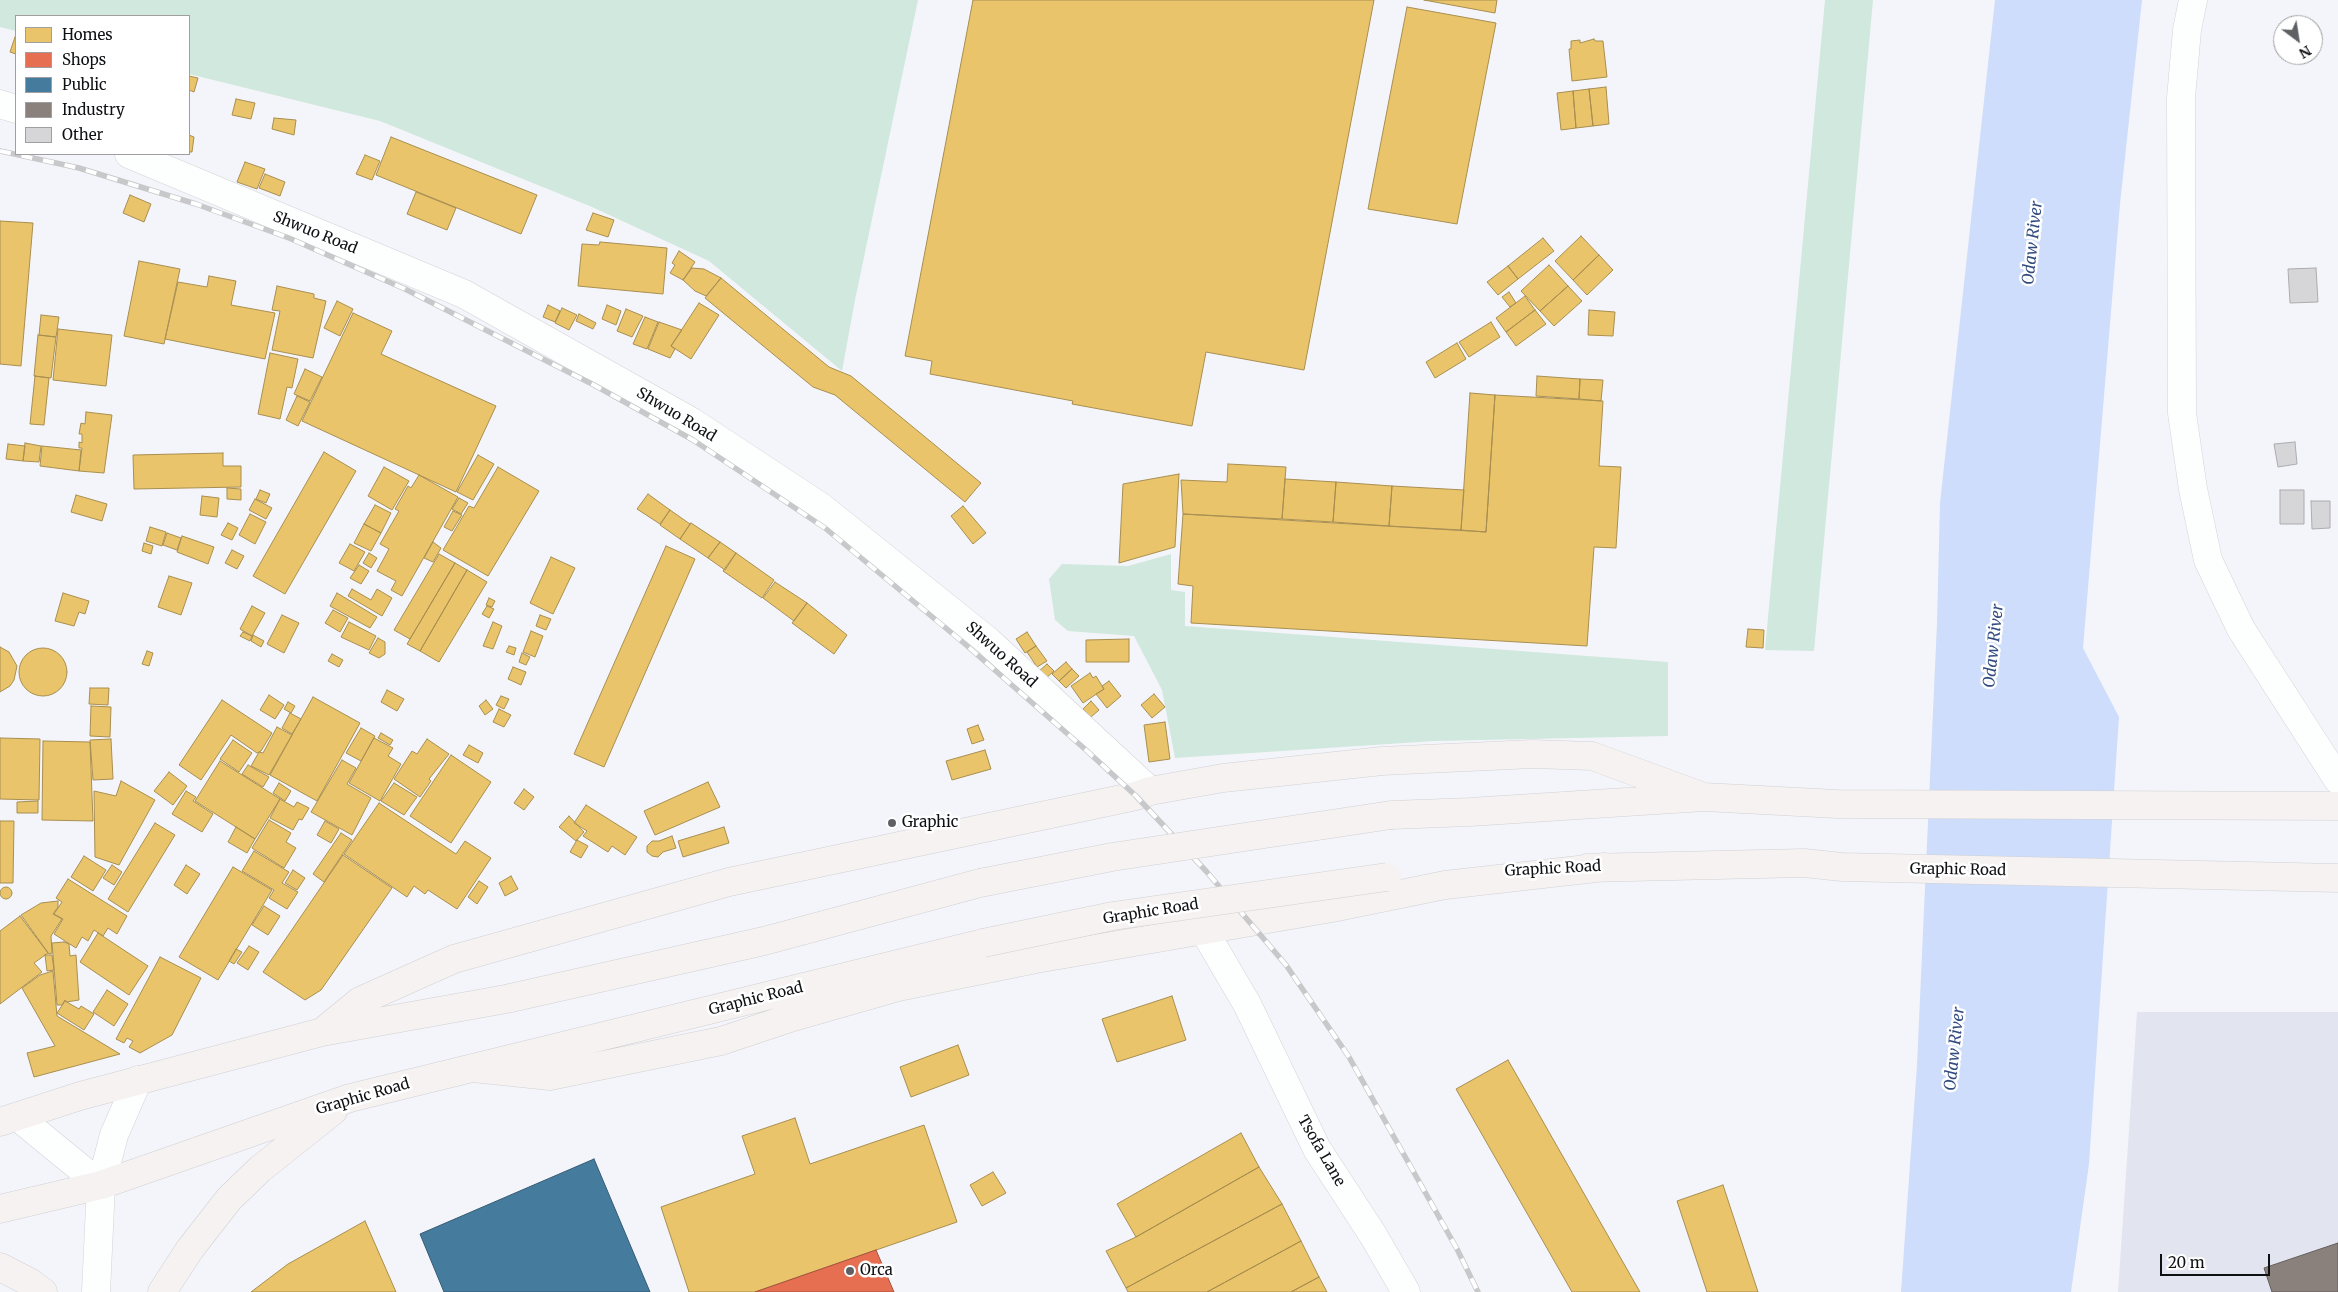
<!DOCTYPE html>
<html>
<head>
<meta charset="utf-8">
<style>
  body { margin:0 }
  #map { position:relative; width:2338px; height:1292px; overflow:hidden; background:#f4f5fa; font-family:Merriweather,serif }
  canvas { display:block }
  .legend { position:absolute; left:15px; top:15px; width:175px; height:140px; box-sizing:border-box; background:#fff; border:1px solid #9f9fa1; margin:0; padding:6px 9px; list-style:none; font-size:15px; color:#0f1013 }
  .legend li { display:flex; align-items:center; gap:10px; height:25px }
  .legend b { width:25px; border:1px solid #9f9fa1 }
  .north { position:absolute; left:2273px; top:15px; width:50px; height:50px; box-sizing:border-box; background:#fff; border:1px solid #9f9fa1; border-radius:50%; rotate:149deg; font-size:14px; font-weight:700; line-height:20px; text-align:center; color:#0f1013 }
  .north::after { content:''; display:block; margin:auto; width:18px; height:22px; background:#5f6064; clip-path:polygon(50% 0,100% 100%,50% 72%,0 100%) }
  .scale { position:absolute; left:2160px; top:1254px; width:110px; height:22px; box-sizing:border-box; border:2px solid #0f1013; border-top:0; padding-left:6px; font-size:15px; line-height:18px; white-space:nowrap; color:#0f1013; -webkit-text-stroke:4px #fff; paint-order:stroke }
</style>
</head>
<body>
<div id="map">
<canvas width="2338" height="1292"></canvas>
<ul class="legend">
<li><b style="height:14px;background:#e9c46a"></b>Homes</li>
<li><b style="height:14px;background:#e76f51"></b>Shops</li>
<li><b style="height:14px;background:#457b9d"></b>Public</li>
<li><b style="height:14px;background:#8a817c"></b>Industry</li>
<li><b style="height:14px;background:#d6d5d7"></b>Other</li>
</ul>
<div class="north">N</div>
<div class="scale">20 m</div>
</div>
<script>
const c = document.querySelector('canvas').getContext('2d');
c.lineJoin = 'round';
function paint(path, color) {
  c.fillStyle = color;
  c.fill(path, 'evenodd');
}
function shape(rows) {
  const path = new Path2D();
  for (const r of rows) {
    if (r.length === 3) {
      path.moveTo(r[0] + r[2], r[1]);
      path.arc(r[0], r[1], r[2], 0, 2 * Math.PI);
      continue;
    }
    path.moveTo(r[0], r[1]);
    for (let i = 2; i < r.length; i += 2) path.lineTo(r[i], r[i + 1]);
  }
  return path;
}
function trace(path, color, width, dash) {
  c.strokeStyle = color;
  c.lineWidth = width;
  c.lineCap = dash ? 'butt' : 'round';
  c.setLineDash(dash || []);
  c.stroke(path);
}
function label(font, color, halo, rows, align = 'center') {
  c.font = font + ' Merriweather,serif';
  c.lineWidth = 5;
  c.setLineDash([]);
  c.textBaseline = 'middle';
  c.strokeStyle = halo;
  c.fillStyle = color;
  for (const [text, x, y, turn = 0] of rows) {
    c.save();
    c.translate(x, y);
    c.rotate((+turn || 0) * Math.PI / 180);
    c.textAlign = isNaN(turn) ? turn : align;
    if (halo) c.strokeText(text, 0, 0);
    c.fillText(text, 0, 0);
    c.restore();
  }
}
paint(shape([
  [2137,1012,2338,1012,2338,1292,2118,1292]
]), '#e2e4ef');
paint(shape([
  [0,0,918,0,855,300,842,371,709,261,592,207,380,121,189,74,189,16,16,16,16,31,0,27],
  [1825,0,1873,0,1814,651,1765,650],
  [1171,554,1171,590,1185,592,1185,626,1668,662,1668,736,1434,741,1175,758,1162,690,1134,636,1068,631,1055,620,1049,579,1062,564,1128,566]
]), '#d0e8dd');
paint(shape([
  [1995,0,2142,0,2120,204,2083,648,2119,717,2089,1164,2071,1292,1901,1292,1917,1065,1937,623,1940,503]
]), '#ceddfb');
const homes = shape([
  [973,0,1374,0,1304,370,1206,352,1192,426,1072,404,1073,401,930,374,932,361,905,356,973,0],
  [1424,0,1497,0,1495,13,1424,0],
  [1407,7,1496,23,1457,224,1368,209,1407,7],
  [15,37,16,37,16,54,10,52,15,37],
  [1594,39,1595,41,1603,41,1607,77,1572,81,1569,49,1571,49,1571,41,1580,40,1580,43,1594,39],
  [189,76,198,78,194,92,189,90,189,76],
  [1606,87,1609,124,1593,126,1589,89,1606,87],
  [1589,89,1593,126,1576,128,1573,91,1589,89],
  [1573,91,1576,128,1561,130,1557,93,1573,91],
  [236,99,255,103,251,119,232,115,236,99],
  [274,118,296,120,294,135,272,129,274,118],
  [189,135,194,137,192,152,189,152,189,135],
  [391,137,537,195,521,234,376,175,391,137],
  [365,155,380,161,372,180,356,174,365,155],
  [245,162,265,169,257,189,237,182,245,162],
  [265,174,285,182,280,196,259,188,265,174],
  [416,192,456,208,447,230,407,214,416,192],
  [130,195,151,204,144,222,123,213,130,195],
  [593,213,614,220,608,237,586,230,593,213],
  [0,221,33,223,21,366,0,364,0,221],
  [1581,236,1599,255,1573,280,1555,261,1581,236],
  [1543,238,1554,251,1518,279,1508,266,1543,238],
  [600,242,667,248,663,294,578,286,582,244,599,245,600,242],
  [679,251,695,262,683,280,670,273,675,265,672,263,679,251],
  [1599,255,1613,270,1587,295,1573,280,1599,255],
  [139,261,180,269,164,344,124,336,139,261],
  [1549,265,1568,286,1540,311,1521,291,1549,265],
  [1508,266,1518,279,1498,295,1487,282,1508,266],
  [692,268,704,269,721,278,706,296,695,291,683,280,692,268],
  [209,276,236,281,231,305,275,313,265,359,165,339,178,282,207,287,209,276],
  [721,278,829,367,851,376,981,483,965,502,835,395,813,387,705,298,721,278],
  [277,286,314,294,314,298,326,301,313,358,272,350,280,311,272,310,277,286],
  [1568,286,1582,301,1554,326,1540,311,1568,286],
  [1509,292,1516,303,1510,307,1502,297,1509,292],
  [1525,296,1535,310,1506,332,1496,318,1525,296],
  [337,301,353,309,340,336,324,328,337,301],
  [699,303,719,315,691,359,671,346,699,303],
  [548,305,560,311,555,322,543,317,548,305],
  [607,305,621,311,616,325,602,319,607,305],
  [562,308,577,315,569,330,555,323,562,308],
  [626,309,643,316,632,337,617,331,626,309],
  [1535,310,1546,324,1516,346,1506,332,1535,310],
  [1589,310,1615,312,1613,336,1588,335,1589,310],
  [353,313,392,331,381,354,496,406,456,492,302,421,353,313],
  [579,314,596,323,593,329,576,321,579,314],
  [41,315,59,317,56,337,39,335,41,315],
  [645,317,658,322,647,349,633,344,645,317],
  [659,322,682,330,671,346,675,349,670,358,648,349,659,322],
  [1491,322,1500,337,1469,357,1459,342,1491,322],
  [58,329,112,335,106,386,53,380,58,329],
  [38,335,56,337,51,378,34,376,38,335],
  [1457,343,1466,359,1435,378,1426,362,1457,343],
  [270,353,298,359,292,388,287,387,280,419,258,414,270,353],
  [305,369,322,377,310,401,294,394,305,369],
  [35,376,49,378,44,425,30,424,35,376],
  [1537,376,1580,379,1579,399,1536,396,1537,376],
  [1580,379,1603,380,1601,401,1579,399,1580,379],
  [1470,393,1495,395,1486,532,1461,530,1470,393],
  [1495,395,1603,401,1599,466,1621,467,1616,548,1594,547,1587,646,1191,623,1193,586,1178,584,1183,514,1486,532,1495,395],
  [297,396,310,402,298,426,286,420,297,396],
  [86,412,112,415,104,473,79,471,82,448,79,448,79,442,82,443,82,434,79,434,81,423,85,424,86,412],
  [25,443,41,446,39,462,23,461,25,443],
  [8,444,25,446,23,461,6,459,8,444],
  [42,446,81,450,79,471,40,466,42,446],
  [324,452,356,471,285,594,253,576,324,452],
  [223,453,223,466,241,466,241,487,134,489,133,455,223,453],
  [478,455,494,464,473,500,457,492,478,455],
  [1228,464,1286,467,1282,519,1183,514,1181,480,1227,482,1228,464],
  [384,467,409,481,392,510,368,496,384,467],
  [498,467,539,491,488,576,443,550,469,506,474,508,498,467],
  [1179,474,1175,547,1119,563,1123,484,1179,474],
  [419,475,458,497,402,596,391,590,396,581,377,571,389,549,380,544,399,511,395,509,408,486,411,488,419,475],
  [1285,479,1336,482,1333,522,1282,519,1285,479],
  [1336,482,1392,486,1389,526,1333,522,1336,482],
  [1392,486,1464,490,1461,530,1389,526,1392,486],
  [227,488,241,489,241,500,227,499,227,488],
  [260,490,270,494,266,503,256,499,260,490],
  [648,494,670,510,660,524,637,509,648,494],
  [76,495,107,504,102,521,71,512,76,495],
  [202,496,219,498,217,517,200,515,202,496],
  [459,498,468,503,461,514,452,509,459,498],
  [255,499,272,508,266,519,249,510,255,499],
  [375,505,391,513,381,533,364,524,375,505],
  [963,506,986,533,973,544,951,516,963,506],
  [670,510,690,524,680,539,660,525,670,510],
  [453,511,462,515,452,531,444,527,453,511],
  [250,514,266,522,255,544,239,535,250,514],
  [228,523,238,528,232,540,221,535,228,523],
  [691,523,720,542,708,558,680,539,691,523],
  [364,524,381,533,371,551,354,543,364,524],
  [150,527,166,532,162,546,146,541,150,527],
  [167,533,181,538,177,550,163,545,167,533],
  [182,536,214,547,208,564,177,552,182,536],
  [433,542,441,548,433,562,424,558,433,542],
  [720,542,736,553,725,570,708,558,720,542],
  [144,543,153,546,151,554,142,551,144,543],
  [350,544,365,552,354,571,339,563,350,544],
  [666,546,695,559,604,767,574,754,666,546],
  [232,550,244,556,237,569,225,563,232,550],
  [369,553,377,558,371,568,363,563,369,553],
  [736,553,774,580,762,598,723,571,736,553],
  [439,554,455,563,410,639,394,630,439,554],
  [551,557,575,568,553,614,530,603,551,557],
  [455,563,467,570,420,651,407,644,455,563],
  [359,565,369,571,361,584,350,578,359,565],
  [467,570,487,582,439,662,420,651,467,570],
  [169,576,192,583,181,615,158,607,169,576],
  [775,582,807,603,794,621,763,598,775,582],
  [352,589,371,600,377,589,392,598,382,616,348,596,352,589],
  [63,593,89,601,85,614,79,612,74,626,55,621,63,593],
  [337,593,377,617,370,628,330,606,337,593],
  [489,598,495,601,492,607,486,605,489,598],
  [807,603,847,635,834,654,792,623,807,603],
  [252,606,265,613,252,636,240,629,252,606],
  [487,606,494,609,489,618,482,614,487,606],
  [333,610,348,618,340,632,325,623,333,610],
  [282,615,299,623,284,653,267,644,282,615],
  [540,615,551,619,546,630,536,626,540,615],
  [349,622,376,636,369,650,341,637,349,622],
  [493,622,502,626,493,649,483,646,493,622],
  [1748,629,1764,630,1763,648,1746,647,1748,629],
  [531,631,543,636,535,657,523,652,531,631],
  [243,632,252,636,250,641,240,636,243,632],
  [1027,632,1036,646,1025,653,1016,639,1027,632],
  [253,635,264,641,261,647,251,641,253,635],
  [378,638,385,642,385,654,379,658,369,653,378,638],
  [1129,639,1129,662,1086,662,1086,640,1129,639],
  [509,646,516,648,514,655,506,652,509,646],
  [1036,646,1047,661,1037,667,1027,652,1036,646],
  [0,647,9,652,17,666,14,680,10,686,0,692,0,647],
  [43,672,24],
  [147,651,153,653,149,666,142,664,147,651],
  [522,653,530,657,526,665,519,662,522,653],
  [332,654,343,660,339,667,328,661,332,654],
  [1066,662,1072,669,1059,681,1052,674,1066,662],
  [1047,664,1054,671,1045,679,1038,672,1047,664],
  [513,667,526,672,521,685,508,679,513,667],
  [1072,669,1079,676,1066,688,1059,681,1072,669],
  [1090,673,1093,678,1096,676,1104,689,1083,703,1071,686,1090,673],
  [1109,681,1121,696,1107,708,1096,694,1104,689,1102,686,1109,681],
  [90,688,109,688,108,705,89,704,90,688],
  [387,690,404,699,397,711,381,702,387,690],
  [1154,694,1165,707,1152,718,1141,705,1154,694],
  [269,695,284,705,275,719,260,710,269,695],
  [501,696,509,699,504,709,496,705,501,696],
  [313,697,360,723,317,801,270,775,313,697],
  [222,700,272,733,261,751,257,753,231,735,201,780,179,765,222,700],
  [486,700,493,709,485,715,479,706,486,700],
  [1091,701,1099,710,1091,717,1083,709,1091,701],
  [288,702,295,706,291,713,284,709,288,702],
  [91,706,111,707,110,737,90,736,91,706],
  [499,709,511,715,504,727,493,722,499,709],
  [290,713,301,719,292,734,282,728,290,713],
  [1165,722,1170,759,1149,762,1144,725,1165,722],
  [978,725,984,740,972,744,967,729,978,725],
  [277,727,292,735,269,775,251,766,259,752,263,753,277,727],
  [361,728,375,736,361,761,346,753,361,728],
  [381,733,393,740,390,745,378,738,381,733],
  [0,738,40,739,39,800,0,799,0,738],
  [374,738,393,748,388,756,401,764,380,801,349,783,374,738],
  [111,739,113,779,93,780,90,740,111,739],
  [427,739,449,754,429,779,431,781,420,797,394,779,412,751,417,754,427,739],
  [233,740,252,753,239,772,220,759,233,740],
  [43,741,90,742,93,821,42,820,43,741],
  [469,745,483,753,478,763,463,755,469,745],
  [985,750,991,769,952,780,946,761,985,750],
  [451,755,491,782,451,843,410,816,451,755],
  [342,760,356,768,347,784,371,798,352,835,311,812,342,760],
  [220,761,280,799,255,839,195,801,220,761],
  [248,765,269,777,263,787,242,774,248,765],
  [169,772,187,786,173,805,154,791,169,772],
  [121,781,155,800,119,865,95,857,94,791,116,796,121,781],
  [708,782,720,807,655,835,644,811,708,782],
  [279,783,291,791,285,801,273,793,279,783],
  [394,783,417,797,404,815,381,801,394,783],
  [524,789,534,797,524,810,514,803,524,789],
  [186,791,196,797,193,801,213,814,202,832,172,814,186,791],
  [280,799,294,807,297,802,309,808,302,820,299,819,293,830,270,818,280,799],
  [38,801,38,813,17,813,17,802,38,801],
  [379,803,456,854,465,841,491,858,457,909,428,890,425,894,414,886,407,897,344,854,379,803],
  [586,805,637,837,625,855,612,846,608,852,583,836,587,831,574,823,586,805],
  [569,816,584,832,576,841,559,827,569,816],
  [269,820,291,833,286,842,296,848,284,868,252,848,269,820],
  [0,821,14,821,13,883,0,883,0,821],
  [325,821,339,829,331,843,317,835,325,821],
  [155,823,175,835,128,912,108,899,155,823],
  [236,827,255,839,247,853,228,842,236,827],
  [724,827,729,843,683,857,678,841,724,827],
  [341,833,352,840,324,882,313,874,341,833],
  [672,836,676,848,663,852,658,857,652,856,647,852,647,846,652,841,659,841,672,836],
  [577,840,588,846,581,858,570,852,577,840],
  [254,851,289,872,282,883,298,892,287,909,269,898,274,890,242,871,254,851],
  [343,855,392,888,321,990,305,1000,263,972,343,855],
  [84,856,106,870,93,891,71,877,84,856],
  [112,865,122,872,114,885,103,878,112,865],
  [186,865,200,874,187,894,174,885,186,865],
  [233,867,272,890,218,980,179,957,233,867],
  [293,870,305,878,297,890,285,883,293,870],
  [511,876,518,889,505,896,499,883,511,876],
  [68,879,127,916,117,934,108,928,103,936,94,930,88,941,82,937,76,948,54,934,63,919,54,914,62,902,56,898,68,879],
  [479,881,488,887,477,904,468,897,479,881],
  [6,893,6],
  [58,901,58,907,53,914,62,919,51,936,52,953,49,954,21,915,41,903,58,901],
  [264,906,280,916,268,935,252,925,264,906],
  [20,916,48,953,34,963,42,972,0,1004,0,931,20,916],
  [98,933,148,966,129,995,80,962,98,933],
  [64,942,69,944,70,956,76,955,79,1000,67,1002,65,1000,62,1005,57,1005,52,943,64,942],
  [249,946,259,952,248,970,237,963,249,946],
  [236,949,242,952,234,964,229,961,236,949],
  [45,955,52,955,54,970,47,971,45,955],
  [160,957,201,978,172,1035,140,1053,129,1047,133,1041,127,1038,124,1043,116,1039,160,957],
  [53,971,57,1016,120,1054,34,1077,27,1053,55,1046,22,988,40,975,53,971],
  [107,990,128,1004,114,1026,93,1012,107,990],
  [1172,996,1186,1040,1117,1062,1102,1019,1172,996],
  [65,1001,79,1009,81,1006,94,1014,84,1030,57,1013,65,1001],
  [958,1045,969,1075,911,1097,900,1067,958,1045],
  [1508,1060,1640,1292,1572,1292,1456,1089,1508,1060],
  [795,1118,810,1164,924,1125,957,1222,755,1292,689,1292,661,1207,755,1174,742,1136,795,1118],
  [1241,1133,1259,1167,1136,1237,1117,1204,1241,1133],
  [1259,1167,1282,1204,1126,1288,1106,1251,1136,1237,1259,1167],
  [993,1172,1006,1193,982,1206,970,1185,993,1172],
  [1723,1185,1758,1292,1707,1292,1677,1201,1723,1185],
  [1282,1204,1301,1241,1207,1292,1128,1292,1126,1288,1282,1204],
  [365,1221,396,1292,251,1292,288,1264,365,1221],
  [1301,1241,1319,1277,1291,1292,1207,1292,1301,1241],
  [1319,1277,1327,1292,1291,1292,1319,1277]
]);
paint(homes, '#e9c46a');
trace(homes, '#a88e50', 1);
const shops = shape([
  [876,1250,894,1292,755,1292,876,1250]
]);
paint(shops, '#e76f51');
trace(shops, '#a6523e', 1);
const public = shape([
  [594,1159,650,1292,444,1292,420,1234,594,1159]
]);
paint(public, '#457b9d');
trace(public, '#355b74', 1);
const industry = shape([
  [2338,1243,2338,1292,2272,1292,2264,1268,2338,1243]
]);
paint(industry, '#8a817c');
trace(industry, '#655f5c', 1);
const building = shape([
  [2316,268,2318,302,2290,303,2288,269,2316,268],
  [2295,442,2297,464,2278,467,2274,444,2295,442],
  [2280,490,2304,490,2304,524,2280,524,2280,490],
  [2311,501,2330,501,2330,528,2312,529,2311,501]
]);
paint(building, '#d6d5d7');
trace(building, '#acabae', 1);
const minor = shape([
  [2193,0,2187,30,2181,98,2182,413,2193,489,2208,560,2241,629,2338,780],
  [0,104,16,109],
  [129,154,464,294,692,422,821,507,988,641,1150,791],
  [1203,929,1247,1004,1317,1149,1373,1235,1406,1292],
  [18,1117,101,1185],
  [96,1292,101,1185,114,1135,138,1080]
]);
const major = shape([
  [1391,815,1470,812,1704,797,1837,804,2338,806],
  [1587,868,1804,863,1842,867,2338,878],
  [322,1032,360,1001,454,959,729,882,1136,796,1150,791,1223,778,1382,761,1533,754,1592,756,1704,797],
  [473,1068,550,1076,721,1041,793,1017,898,987,1036,959,1332,908,1445,885,1605,867],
  [0,1122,80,1096,322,1032,506,999,764,941,980,883],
  [0,1209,101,1185,350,1098,983,943],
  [0,1267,31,1283,43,1292],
  [162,1292,190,1249,229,1199,260,1169,333,1111]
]);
trace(minor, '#d2d3d7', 29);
trace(major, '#d0d0d3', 29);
trace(minor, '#fdfefe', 28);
trace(major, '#f6f2f2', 28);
const rail = shape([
  [0,151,79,168,196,204,289,238,405,289,594,385,693,440,825,528,965,644,1086,750,1136,796,1206,871,1286,965,1349,1057,1457,1249,1478,1292]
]);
trace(rail, '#c8c8ca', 5.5);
trace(rail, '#fff', 4, [11]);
const majorBridge = shape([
  [980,883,1112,857,1391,815],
  [983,943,1113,916,1387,877]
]);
trace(majorBridge, '#d0d0d3', 29, []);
trace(majorBridge, '#f6f2f2', 28);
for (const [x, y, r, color] of [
  [892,823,5,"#5f6064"],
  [850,1271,5,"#5f6064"]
]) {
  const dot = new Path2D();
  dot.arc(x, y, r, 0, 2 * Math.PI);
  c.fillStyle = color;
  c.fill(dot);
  trace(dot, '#fff', 2);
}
label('15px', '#0f1013', '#fff', [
  ["Shwuo Road",315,233,22],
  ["Shwuo Road",676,415,31],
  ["Shwuo Road",1001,655,42],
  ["Graphic Road",1553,869,-3],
  ["Graphic Road",1958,870,1],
  ["Graphic Road",1151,912,-9],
  ["Graphic Road",756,999,-14],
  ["Graphic Road",363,1097,-16],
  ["Tsofa Lane",1321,1151,60]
]);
label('15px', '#0f1013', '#fff', [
  ["Graphic",902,823],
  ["Orca",860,1271]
], 'left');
label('italic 16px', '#334c80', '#fff', [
  ["Odaw River",2033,243,-84],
  ["Odaw River",1994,646,-84],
  ["Odaw River",1955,1049,-84]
]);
</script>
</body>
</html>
